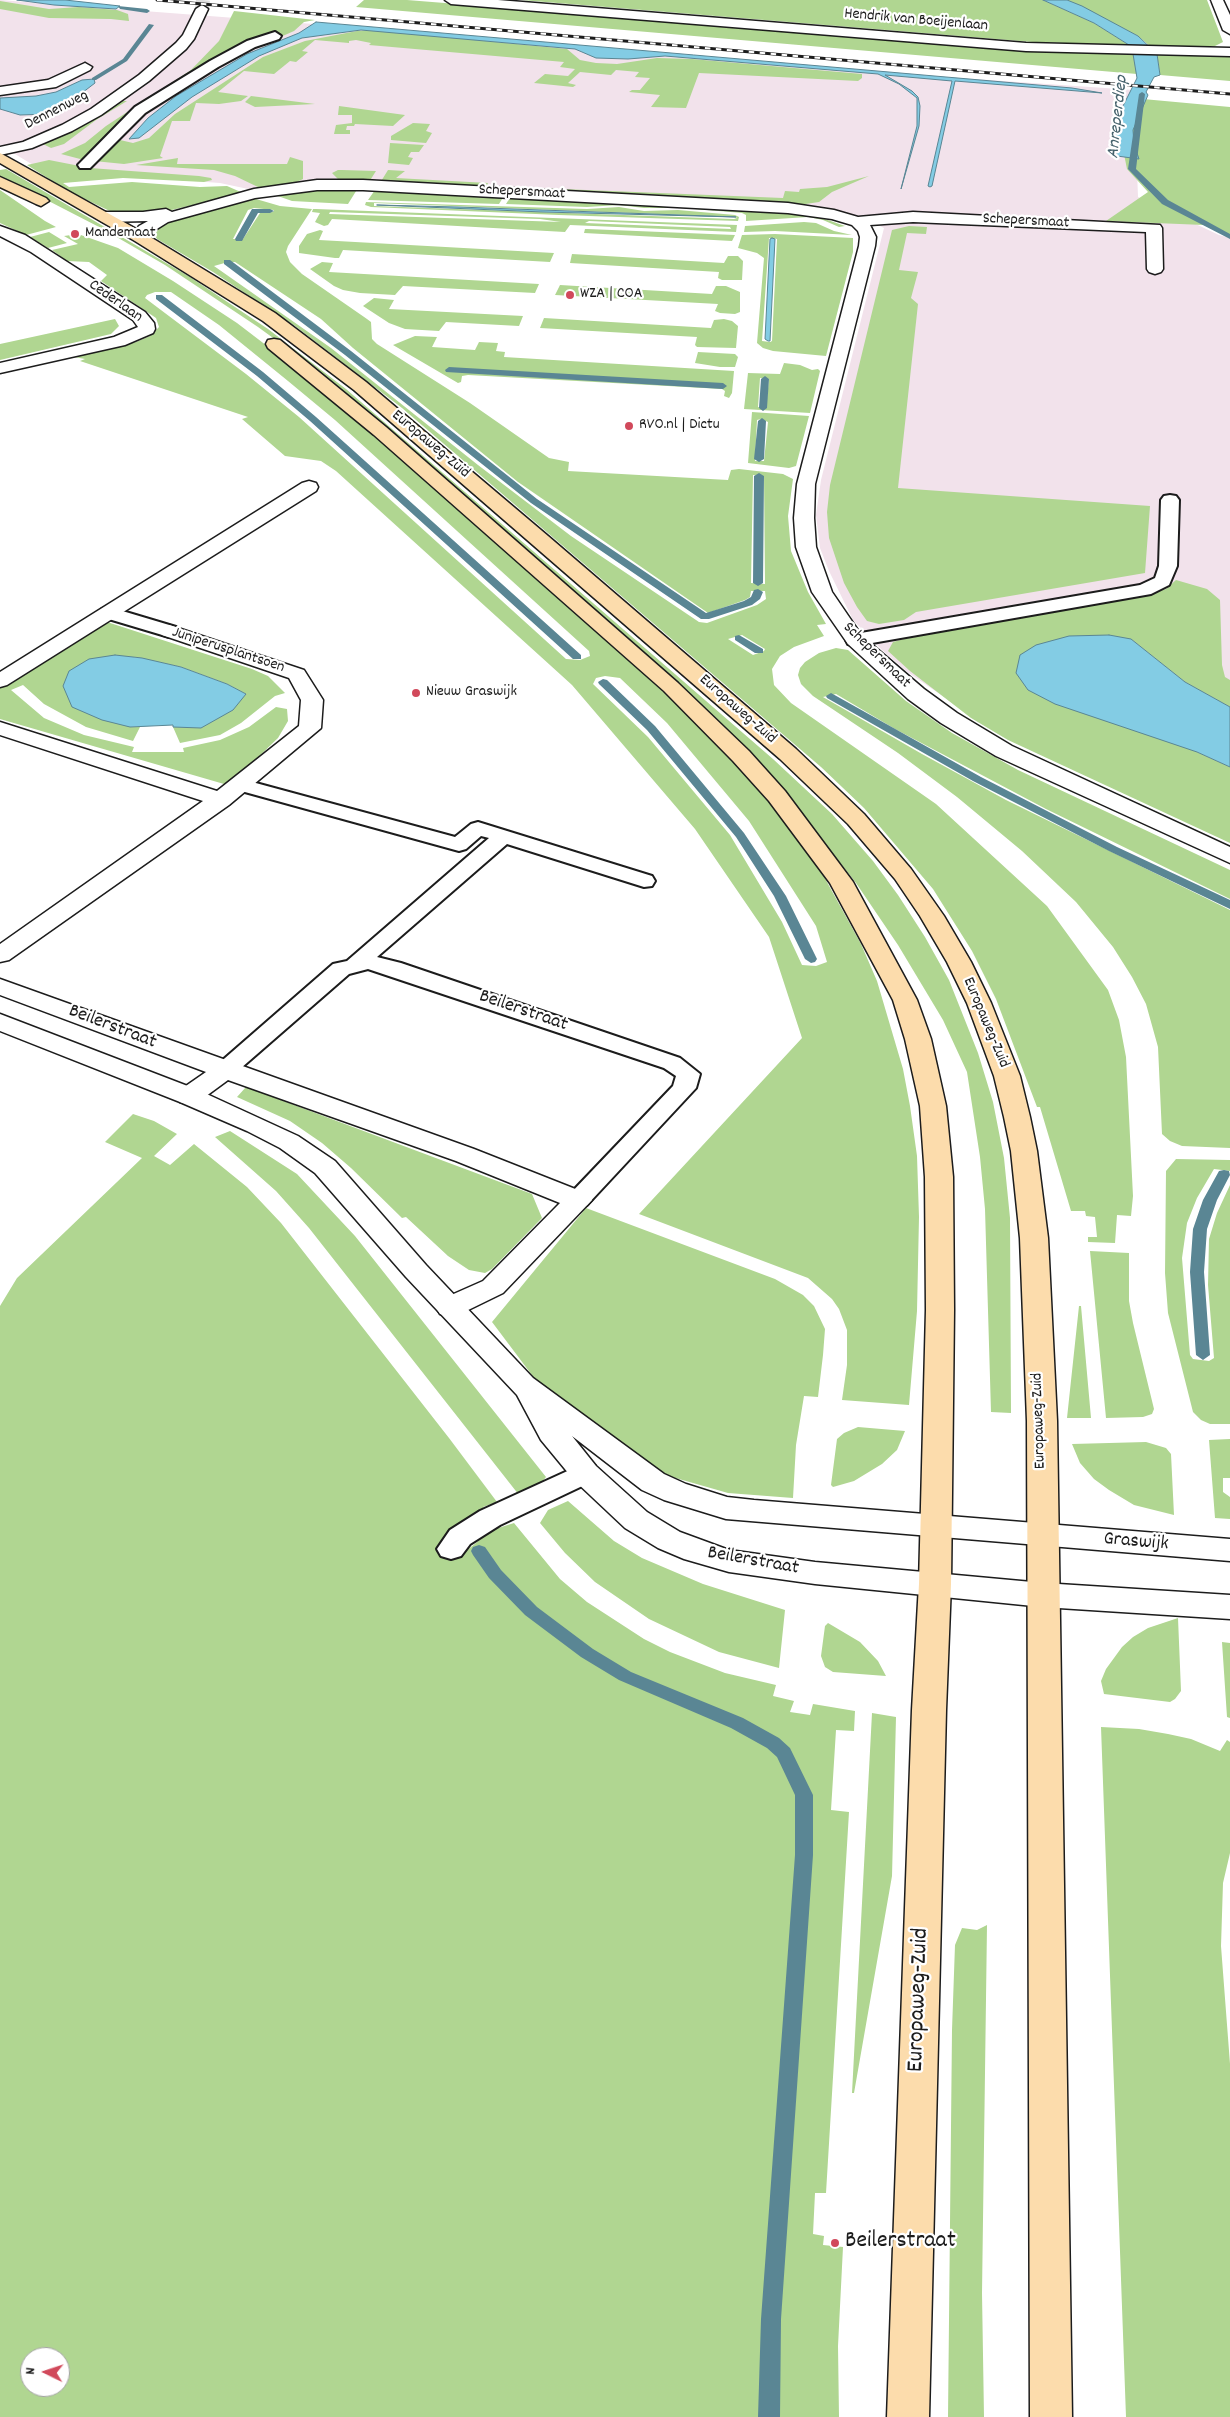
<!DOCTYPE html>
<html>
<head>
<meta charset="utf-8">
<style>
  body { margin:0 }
  #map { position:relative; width:1230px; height:2417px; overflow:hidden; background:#fff; font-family:Dekko,sans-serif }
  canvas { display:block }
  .north { position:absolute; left:20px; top:2347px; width:50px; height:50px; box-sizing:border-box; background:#fff; border:1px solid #a4a4a4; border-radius:50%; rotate:274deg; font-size:14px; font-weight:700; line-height:20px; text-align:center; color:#1c1c1c }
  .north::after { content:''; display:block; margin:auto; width:18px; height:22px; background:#d1495b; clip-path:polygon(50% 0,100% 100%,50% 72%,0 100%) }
</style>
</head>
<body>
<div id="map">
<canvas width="1230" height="2417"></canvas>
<div class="north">N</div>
</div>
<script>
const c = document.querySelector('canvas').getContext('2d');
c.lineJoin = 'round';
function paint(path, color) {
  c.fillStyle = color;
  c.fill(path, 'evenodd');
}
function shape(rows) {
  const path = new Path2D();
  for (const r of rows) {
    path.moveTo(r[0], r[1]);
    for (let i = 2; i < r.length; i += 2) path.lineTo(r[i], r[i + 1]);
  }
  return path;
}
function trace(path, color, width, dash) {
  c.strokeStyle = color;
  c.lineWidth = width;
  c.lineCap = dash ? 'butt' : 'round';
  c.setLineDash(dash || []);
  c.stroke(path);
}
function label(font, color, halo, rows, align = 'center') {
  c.font = font + ' Dekko,sans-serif';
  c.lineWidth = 4.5;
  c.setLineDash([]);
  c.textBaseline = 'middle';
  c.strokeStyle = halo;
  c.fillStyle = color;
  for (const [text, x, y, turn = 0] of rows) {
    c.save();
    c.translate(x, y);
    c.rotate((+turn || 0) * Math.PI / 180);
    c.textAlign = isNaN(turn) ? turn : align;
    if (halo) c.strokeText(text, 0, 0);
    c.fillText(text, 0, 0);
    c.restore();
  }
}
paint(shape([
  [0,0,327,25,858,71,1134,90,1138,197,1219,235,1230,238,1230,829,963,710,906,671,882,650,853,620,829,571,820,548,816,515,821,480,884,228,860,216,320,183,253,190,220,183,138,177,102,178,63,183,0,145]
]), '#f2e2eb');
paint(shape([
  [364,0,407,0,1035,50,1133,54,1137,74,356,7],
  [521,0,1043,0,1094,23,1129,45,1032,42],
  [1067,0,1207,0,1223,42,1215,46,1151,47,1138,36],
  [0,1,49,9,79,7,117,10,128,14,129,21,111,19,49,18,0,9],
  [234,11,315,20,304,22,294,31,235,57,186,86,148,110,120,137,120,140,133,143,149,138,175,114,263,57,305,41,357,31,374,30,567,49,580,60,596,63,617,64,657,58,692,59,862,74,862,78,858,81,699,73,686,108,651,107,660,95,629,92,632,90,640,90,650,78,635,77,639,72,616,70,611,75,580,72,568,83,576,85,573,87,534,83,545,74,568,76,575,69,560,67,564,62,369,45,371,43,356,40,349,41,349,43,315,40,302,51,308,52,296,62,290,61,274,74,244,71,218,92,248,96,241,101,219,104,196,103,190,121,172,121,160,156,163,158,124,164,84,160,61,154,85,143,106,126,191,70,219,41],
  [1157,54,1230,56,1230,81,1160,75],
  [251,96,315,104,255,107,245,102],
  [1132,98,1230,107,1230,238,1204,225,1106,221,1148,192,1127,169,1123,149],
  [119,101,127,101,96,120,64,144,51,148,41,143,65,135],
  [339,106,405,115,393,126,355,124,354,126,347,126,346,130,350,130,350,134,334,134,336,125,352,123,352,115,338,115],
  [413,123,430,124,426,131,432,133,426,143,391,140,391,136],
  [390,143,424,145,419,152,411,152,408,157,413,158,409,165,388,163],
  [290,157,303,161,303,179,295,183,260,188,235,176,214,170,136,165,178,158,177,164,287,164],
  [49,160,90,168,199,176,211,178,212,180,204,182,123,178,63,183,69,187,132,182,200,187,227,186,243,193,159,213,114,213,70,192,27,165],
  [6,169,190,277,268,329,346,389,773,759,832,814,873,861,898,895,925,937,949,980,978,1053,993,1102,1004,1158,1010,1218,1011,1413,991,1412,985,1209,980,1157,967,1072,943,1020,898,945,856,883,806,820,302,359,258,327,165,265,101,228,0,176,0,170],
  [338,170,342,170,376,171,369,182,338,179,332,173],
  [388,170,405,171,396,178,488,183,486,188,380,183],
  [869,176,832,192,819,202,799,205,533,190,537,188,783,198,785,191,799,192,800,189,827,187],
  [358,188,348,204,292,201,275,195,312,190],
  [0,190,45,221,56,227,26,235,0,223],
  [375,190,504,196,499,204,368,200],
  [511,196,790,213,822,218,845,226,839,227,823,220,808,217,746,221,746,215,742,213,683,208,644,208,619,205,587,207,506,204],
  [256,199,280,206,312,209,288,246,286,252,290,262,302,274,367,319,371,322,372,339,377,344,470,403,549,458,569,462,568,471,728,480,731,470,739,469,783,474,793,479,788,516,791,551,808,592,826,624,817,625,824,636,794,647,780,656,772,669,774,685,791,703,936,804,1047,906,1108,990,1119,1020,1126,1057,1133,1196,1131,1216,1117,1215,1115,1243,1088,1242,1088,1237,1097,1237,1095,1217,1086,1216,1085,1211,1071,1211,1040,1107,1037,1107,996,999,972,951,933,889,864,808,821,767,402,408,295,326,213,272,157,239,154,234,155,229,171,220],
  [254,208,274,210,273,212,260,213,243,239,233,239,248,210],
  [228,262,235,262,321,319,353,348,518,482,708,613,745,600,750,597,751,591,765,591,766,599,757,605,707,623,699,622,571,536,478,465,331,348,214,266],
  [753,475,764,476,765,584,751,583],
  [742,635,765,649,764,651,753,655,728,639],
  [366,202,587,209,619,207,644,211,678,210,735,215,739,217,738,221,559,215,371,207,365,205],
  [374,203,735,217,737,218,734,219,374,206],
  [313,209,316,209,737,225,736,232,570,225,565,232,332,219,328,225,324,226,315,222,320,213,312,212],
  [330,212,540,219,561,222,329,214],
  [589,221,730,227,731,229,585,223],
  [804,222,816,223,834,231,852,235,775,231,744,232,745,226],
  [909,226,927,227,926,234,907,233,899,270,918,272,911,298,918,304,898,488,1150,506,1145,573,916,612,904,620,879,624,867,621,857,607,844,583,829,538,827,512,830,485,892,230],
  [585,229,587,229,735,235,732,241,584,233],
  [320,230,323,231,319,240,554,253,550,262,343,250,339,258,335,258,299,253,299,246,307,234],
  [49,232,67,243,48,248,30,237],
  [78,234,118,248,173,281,237,323,322,388,686,711,759,787,816,862,861,944,877,981,903,1069,910,1106,917,1156,919,1217,917,1311,909,1405,842,1400,847,1365,847,1330,839,1309,832,1299,808,1278,639,1214,802,1038,769,937,695,829,572,685,336,471,321,461,285,456,242,419,248,417,80,361,85,359,74,357,136,342,150,336,159,327,156,318,101,281,107,275,89,262,67,261,52,250,78,244,64,236],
  [155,292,171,292,219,325,288,381,335,420,589,651,590,656,580,660,566,659,299,417,246,374,145,298,147,295],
  [605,676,620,678,667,723,749,821,816,926,827,962,816,966,802,965,782,922,730,835,648,737,593,684,596,678],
  [775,234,853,238,853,252,826,356,773,351,763,348,757,343,764,258,757,253,738,248,742,235],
  [769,238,777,239,772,341,770,342,762,341],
  [572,254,724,263,728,256,738,256,743,261,742,280,722,280,718,278,719,272,570,263],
  [322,262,333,263,329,272,539,284,535,293,403,286,395,295,360,293,343,290,334,286,310,269],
  [560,285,712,294,716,286,726,286,740,292,740,312,735,314,720,313,715,311,718,304,555,295],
  [374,298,394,300,389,309,523,316,519,326,446,322,439,331,405,329,389,323,363,306],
  [544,318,711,328,714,320,724,319,732,321,738,326,736,348,697,347,695,345,697,337,540,328],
  [115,319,119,326,111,334,0,360,0,344],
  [415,336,437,337,432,347,475,350,479,342,498,343,496,351,505,352,504,357,734,371,732,393,729,398,724,396,725,391,722,389,468,375,462,376,461,382,458,383,393,345],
  [698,352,735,354,738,357,735,367,720,367,695,363],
  [784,363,800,365,812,370,818,369,820,371,810,413,744,409,748,373,780,374],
  [760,378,769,379,766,408,758,407],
  [752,412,809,416,796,466,789,468,748,463],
  [761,419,768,422,764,461,755,461,757,420],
  [1176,580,1207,589,1220,600,1222,665,1225,677,1230,680,1230,707,1185,682,1131,639,1197,752,1230,767,1230,843,1008,740,971,718,910,671,888,651,893,642,904,639,1147,595,1166,589],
  [107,622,252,669,268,676,285,693,275,696,241,723,220,735,180,743,173,727,204,726,246,694,227,684,181,667,134,657,130,727,140,727,133,741,86,727,44,704,23,685,11,690,44,718,84,735,134,747,132,752,184,752,183,748,220,740,249,727,276,707,287,709,288,721,278,738,249,766,224,784,0,719,0,687],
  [836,648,848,650,906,701,952,733,1018,770,1230,870,1230,899,1046,809,895,729,836,694,823,697,922,754,1006,800,1230,910,1230,1148,1182,1146,1170,1141,1162,1134,1158,1047,1146,1004,1132,977,1113,947,1076,902,1022,851,957,797,898,753,813,696,801,684,798,675,800,668,805,662,819,653],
  [246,1087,532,1194,542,1218,492,1269,485,1273,469,1270,448,1256,406,1217,402,1218,351,1168,322,1143,290,1121,237,1097],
  [133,1114,154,1121,177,1134,154,1156,170,1165,194,1144,247,1187,281,1223,449,1438,497,1502,483,1507,486,1512,458,1529,466,1551,492,1530,514,1523,560,1579,587,1602,644,1639,670,1652,725,1673,776,1685,773,1696,794,1701,790,1712,810,1715,813,1704,855,1711,854,1731,836,1730,831,1810,849,1812,826,2193,815,2193,813,2234,824,2236,823,2245,843,2247,838,2346,839,2417,0,2417,0,1306,17,1278,142,1158,105,1142],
  [30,2357,60,2357,60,2387,30,2387],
  [230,1131,297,1174,355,1236,546,1477,538,1487,519,1495,309,1228,276,1191,215,1137],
  [1176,1159,1230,1160,1230,1171,1214,1169,1197,1198,1187,1223,1182,1258,1190,1355,1193,1359,1209,1361,1214,1358,1208,1285,1209,1239,1217,1213,1230,1185,1230,1424,1210,1424,1201,1420,1193,1412,1168,1313,1165,1273,1166,1171],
  [586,1208,775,1279,803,1295,814,1306,825,1329,823,1355,818,1397,804,1396,796,1445,793,1498,728,1493,651,1471,556,1407,492,1322],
  [1090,1251,1129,1253,1129,1301,1133,1323,1154,1409,1152,1414,1143,1417,1106,1418],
  [1079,1306,1081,1306,1091,1418,1067,1418],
  [858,1427,905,1431,897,1450,882,1464,854,1481,833,1487,831,1485,837,1439,844,1433],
  [1230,1439,1230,1478,1223,1478,1223,1492,1230,1497,1230,1519,1215,1518,1209,1440],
  [1146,1442,1166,1448,1171,1454,1174,1515,1134,1505,1109,1490,1094,1479,1080,1463,1072,1444],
  [568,1501,614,1541,642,1558,703,1584,785,1610,779,1668,719,1652,649,1619,595,1582,565,1553,540,1523,548,1510],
  [1178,1618,1181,1691,1175,1699,1170,1702,1104,1694,1101,1681,1106,1669,1122,1647,1133,1637,1148,1628],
  [828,1623,860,1642,878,1661,886,1676,833,1672,825,1667,821,1656,825,1626],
  [1222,1642,1230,1643,1230,1718,1227,1717],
  [872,1713,896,1717,892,1876,854,2093,852,2093],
  [1101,1727,1139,1729,1168,1734,1191,1739,1220,1751,1227,1740,1230,1742,1230,1853,1223,1883,1221,1946,1230,2064,1230,2417,1126,2417],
  [987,1925,982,2293,984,2417,948,2417,952,2030,955,1945,962,1928,977,1930]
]), '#b0d691');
const water = shape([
  [17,0,65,0,120,6,116,9,54,5,17,0],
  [1043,0,1067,0,1082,6,1138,36,1157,54,1160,75,1154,77,1146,92,1148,95,1133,130,1134,144,1139,159,1117,156,1114,134,1114,124,1137,78,1133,54,1129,45,1094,23,1043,0],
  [316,22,1072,88,1102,93,955,81,932,186,930,187,928,186,952,81,885,75,912,91,918,97,920,106,919,126,901,189,917,126,917,98,899,84,878,74,665,56,628,59,596,58,575,49,361,30,302,38,259,56,192,97,139,138,129,139,148,118,176,96,247,54,299,33,316,22],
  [94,79,95,83,65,106,49,114,20,115,0,109,0,98,36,96,56,92,82,80,94,79],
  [377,205,458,207,736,217,543,212,377,205],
  [772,238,775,239,770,341,768,341,765,339,770,239,772,238],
  [1109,635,1131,639,1185,682,1230,707,1230,767,1197,752,1055,704,1028,690,1016,673,1020,655,1036,645,1069,636,1109,635],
  [115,655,142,658,181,667,227,684,246,694,233,710,201,728,173,727,173,725,130,727,102,720,72,707,63,686,69,671,89,659,115,655]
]);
paint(water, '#83cce4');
trace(water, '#5a8694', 1);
paint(shape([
  [118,6,147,9,150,11,147,13,120,9,118,6],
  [149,24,154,25,127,61,96,80,92,80,92,78,123,59,149,24],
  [1142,92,1145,94,1136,169,1168,200,1230,234,1230,239,1162,204,1128,169,1139,94,1142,92],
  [252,209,270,209,274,211,270,213,258,213,242,241,236,241,235,239,252,209],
  [224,260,230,260,351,351,537,499,706,613,744,601,751,597,754,590,758,589,763,592,760,599,752,605,709,619,701,619,531,503,345,355,224,264,224,260],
  [156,295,162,295,263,372,316,417,581,655,581,659,573,659,310,421,257,376,156,299,156,295],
  [449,367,723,383,727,386,723,389,446,372,445,370,449,367],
  [765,376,769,379,767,408,763,411,759,408,761,379,765,376],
  [762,418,766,421,764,459,759,462,754,459,758,421,762,418],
  [759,473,764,476,763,583,758,586,753,583,754,476,759,473],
  [739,635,763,649,763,653,755,653,735,640,735,636,739,635],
  [603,679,607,680,655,726,744,833,786,896,817,959,815,962,811,963,805,959,774,896,736,837,647,730,599,684,598,682,603,679],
  [831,693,981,777,1117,847,1230,900,1230,909,1109,851,973,781,827,698,826,696,831,693],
  [1224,1170,1229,1171,1230,1175,1217,1200,1207,1229,1204,1272,1210,1355,1203,1360,1196,1355,1190,1272,1193,1229,1203,1200,1219,1171,1224,1170],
  [479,1545,485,1547,501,1570,537,1607,593,1649,631,1672,743,1718,779,1738,790,1748,813,1795,813,1855,781,2319,780,2417,758,2417,761,2319,795,1855,795,1795,777,1757,767,1748,731,1728,619,1680,581,1657,525,1615,489,1578,473,1555,471,1551,473,1547,479,1545]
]), '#5a8694');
trace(shape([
  [202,9,203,0]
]), '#ddd', 14, [14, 8]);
const lane = shape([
  [275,32,281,36,279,39,255,47,218,67,145,113,90,168,80,168,78,165,135,107,210,61,247,41,275,32],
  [1170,495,1176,496,1179,500,1177,566,1169,585,1151,594,855,646,848,644,846,640,848,636,855,634,1140,585,1155,578,1159,566,1161,500,1164,496,1170,495],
  [109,607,176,627,178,631,176,635,169,637,102,617,100,613,102,609,109,607],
  [241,779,455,837,471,824,478,822,652,876,655,881,652,886,644,887,507,844,377,957,401,963,680,1058,700,1074,696,1088,587,1205,578,1208,569,1205,566,1200,569,1195,673,1086,676,1076,664,1068,368,969,349,974,233,1075,225,1077,217,1075,213,1070,217,1065,333,964,347,961,489,838,481,836,466,849,459,851,234,789,231,785,234,781,241,779],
  [585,1463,595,1466,599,1473,595,1480,500,1525,470,1544,461,1556,451,1559,441,1556,437,1549,450,1530,480,1511,585,1463]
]);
const street = shape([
  [445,0,498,0,1026,43,1230,48,1230,56,1026,51,451,4,445,0],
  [1211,0,1223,0,1230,15,1230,34,1223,30,1211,0],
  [85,63,92,67,90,70,56,87,0,95,0,87,48,80,85,63],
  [317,180,363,180,788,203,834,210,858,217,913,212,1160,225,1162,228,1163,269,1161,272,1155,274,1149,272,1147,269,1146,232,913,222,870,225,876,237,875,246,815,484,814,518,816,547,832,592,862,636,924,689,957,713,1012,746,1230,847,1230,863,996,756,941,723,908,699,848,644,812,592,796,547,794,518,797,484,859,246,860,237,858,231,852,225,832,219,788,213,363,190,317,190,255,198,168,222,152,232,147,241,141,243,133,238,139,226,148,221,103,222,95,217,103,212,143,212,166,209,172,212,254,189,317,180],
  [0,226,25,235,145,312,154,323,155,329,153,333,125,345,0,373,0,363,114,337,138,327,133,320,31,252,0,236,0,226],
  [309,481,316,483,318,487,316,491,7,685,0,687,0,672,302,483,309,481],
  [169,625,304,670,323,700,321,728,229,805,9,960,0,962,0,944,203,801,0,735,0,722,217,791,299,726,301,700,289,678,162,635,159,631,162,627,169,625],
  [0,979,474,1149,588,1194,592,1200,503,1293,460,1314,450,1316,440,1314,436,1307,440,1300,483,1281,560,1203,456,1161,228,1080,198,1102,189,1104,180,1102,176,1096,180,1090,206,1072,0,995,0,979]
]);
const secondary = shape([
  [202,5,208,9,194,39,186,49,149,81,101,115,72,131,32,148,0,155,0,147,23,142,62,125,91,109,139,75,176,43,183,35,196,9,202,5],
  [0,1014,198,1090,298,1136,335,1161,426,1265,533,1378,664,1474,686,1484,727,1497,754,1500,1230,1539,1230,1561,726,1519,664,1500,642,1490,572,1436,596,1466,647,1512,680,1532,729,1550,815,1562,1043,1583,1230,1595,1230,1619,1043,1607,815,1584,729,1572,684,1559,658,1548,625,1528,574,1480,541,1440,517,1395,406,1277,315,1173,280,1148,247,1131,180,1102,0,1031,0,1014]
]);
const primary = shape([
  [0,153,147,235,275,313,366,382,548,536,796,749,864,814,911,869,944,916,971,962,991,1003,1020,1076,1030,1117,1037,1151,1048,1238,1057,1421,1072,2417,1030,2417,1027,1421,1020,1238,1011,1151,1004,1117,994,1076,967,1003,947,962,920,916,895,879,848,824,780,759,354,390,263,321,135,241,0,163,0,153],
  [0,177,46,198,49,201,41,206,36,204,0,187,0,177],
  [274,339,280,340,386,427,678,683,749,751,785,791,853,882,917,1000,931,1039,946,1106,953,1177,954,1310,951,1584,946,1710,929,2417,887,2417,912,1710,919,1584,926,1310,925,1177,920,1106,905,1039,893,1000,830,883,769,801,733,761,664,691,374,435,268,348,266,344,268,340,274,339]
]);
trace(lane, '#1c1c1c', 4);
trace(street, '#1c1c1c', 3);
trace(secondary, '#1c1c1c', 3);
trace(primary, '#1c1c1c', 3);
paint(lane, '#fff');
paint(street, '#fff');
paint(secondary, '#fff');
paint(primary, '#fcdcac');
const rail = shape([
  [157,0,1230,94]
]);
trace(rail, '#1c1c1c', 3);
trace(rail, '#fff', 2, [5.5]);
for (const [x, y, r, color] of [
  [75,234,5,"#d1495b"],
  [570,295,5,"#d1495b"],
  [629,426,5,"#d1495b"],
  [416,693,5,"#d1495b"],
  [835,2243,5,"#d1495b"]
]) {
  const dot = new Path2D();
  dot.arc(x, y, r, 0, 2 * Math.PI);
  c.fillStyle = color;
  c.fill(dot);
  trace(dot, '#fff', 2);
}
label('16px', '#1c1c1c', '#fff', [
  ["Hendrik van Boeijenlaan",916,21,5],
  ["Dennenweg",57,111,-27],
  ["Schepersmaat",522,193,3],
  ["Schepersmaat",1026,222,3],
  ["Cederlaan",115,302,35],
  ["Europaweg-Zuid",430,445,40],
  ["Juniperusplantsoen",228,651,18],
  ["Schepersmaat",876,656,44],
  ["Europaweg-Zuid",737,710,41],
  ["Europaweg-Zuid",985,1023,67],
  ["Europaweg-Zuid",1040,1421,-92]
]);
label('16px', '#1c1c1c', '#fff', [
  ["Mandemaat",85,234],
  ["WZA | COA",580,295],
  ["RVO.nl | Dictu",639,426],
  ["Nieuw Graswijk",426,693]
], 'left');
label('italic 18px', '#45626c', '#fff', [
  ["Anreperdiep",1119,117,-84]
]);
label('20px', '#1c1c1c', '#fff', [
  ["Beilerstraat",523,1012,19],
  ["Beilerstraat",112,1028,21],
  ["Graswijk",1136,1543,5],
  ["Beilerstraat",753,1562,10]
]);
label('24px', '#1c1c1c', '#fff', [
  ["Europaweg-Zuid",920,2000,-88]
]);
label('24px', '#1c1c1c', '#fff', [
  ["Beilerstraat",845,2243]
], 'left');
</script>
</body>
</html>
